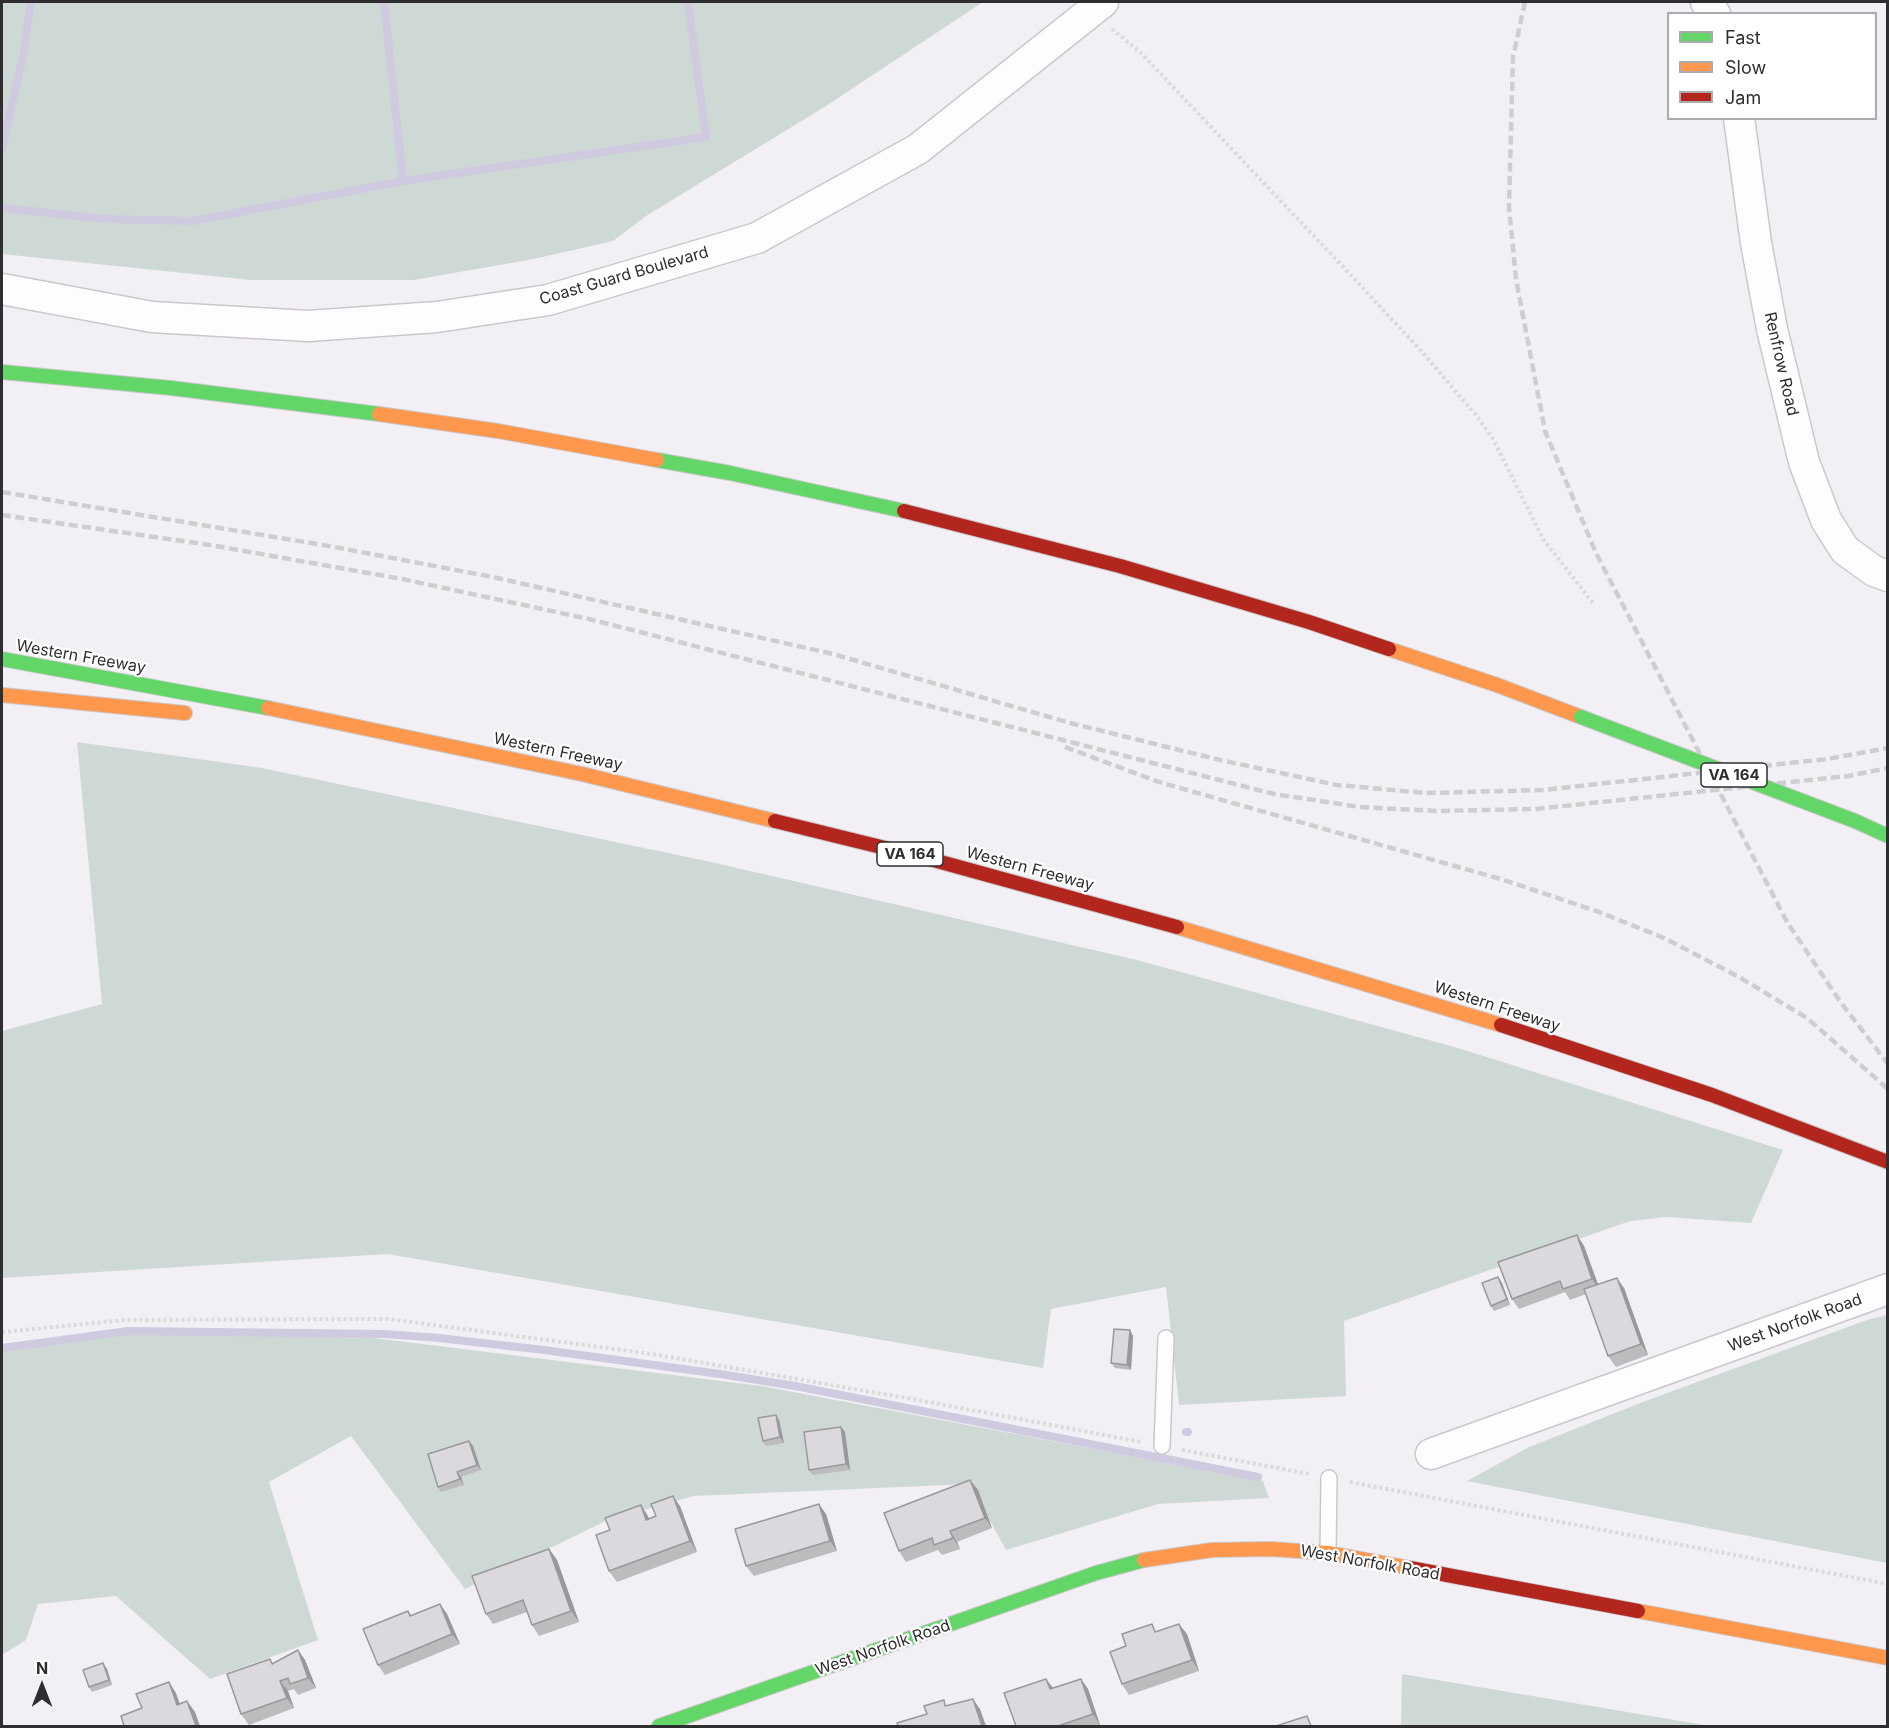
<!DOCTYPE html>
<html>
<head>
<meta charset="utf-8">
<style>
  body { margin:0 }
  #map { position:relative; width:1889px; height:1728px; overflow:hidden; background:#f2f0f5; font-family:Inter,sans-serif }
  canvas { display:block }
  .frame { position:absolute; inset:0; border:3px solid #2e2d30; pointer-events:none }
  .legend { position:absolute; left:1667px; top:12px; width:210px; height:108px; box-sizing:border-box; background:#fff; border:2px solid #ababac; margin:0; padding:8px 10px; list-style:none; font-size:18px; color:#2e2d30 }
  .legend li { display:flex; align-items:center; gap:12px; height:30px }
  .legend b { width:30px; border:2px solid #ababac }
  .north { position:absolute; left:12px; top:1656px; width:60px; height:60px; -webkit-text-stroke:4px #fff; paint-order:stroke; rotate:0deg; font-size:16px; font-weight:700; line-height:24px; text-align:center; color:#2e2d30 }
  .north::after { content:''; display:block; margin:auto; width:21px; height:27px; background:#2e2d30; clip-path:polygon(50% 0,100% 100%,50% 72%,0 100%) }
</style>
</head>
<body>
<div id="map">
<canvas width="1889" height="1728"></canvas>
<div class="frame"></div>
<ul class="legend">
<li><b style="height:8px;background:#63d668"></b>Fast</li>
<li><b style="height:8px;background:#ff974d"></b>Slow</li>
<li><b style="height:8px;background:#b3261e"></b>Jam</li>
</ul>
<div class="north">N</div>
</div>
<script>
const c = document.querySelector('canvas').getContext('2d');
c.lineJoin = 'round';
function paint(path, color) {
  c.fillStyle = color;
  c.fill(path, 'evenodd');
}
function shape(rows) {
  const path = new Path2D();
  for (const r of rows) {
    path.moveTo(r[0], r[1]);
    for (let i = 2; i < r.length; i += 2) path.lineTo(r[i], r[i + 1]);
  }
  return path;
}
function trace(path, color, width, dash) {
  c.strokeStyle = color;
  c.lineWidth = width;
  c.lineCap = dash ? 'butt' : 'round';
  c.setLineDash(dash || []);
  c.stroke(path);
}
function label(font, color, halo, rows, align = 'center') {
  c.font = font + ' Inter,sans-serif';
  c.lineWidth = 4.5;
  c.setLineDash([]);
  c.textBaseline = 'middle';
  c.strokeStyle = halo;
  c.fillStyle = color;
  for (const [text, x, y, turn = 0] of rows) {
    c.save();
    c.translate(x, y);
    c.rotate((+turn || 0) * Math.PI / 180);
    c.textAlign = isNaN(turn) ? turn : align;
    if (halo) c.strokeText(text, 0, 0);
    c.fillText(text, 0, 0);
    c.restore();
  }
}
paint(shape([
  [2,2,983,2,826,106,646,216,613,241,534,259,414,280,250,280,2,254],
  [77,742,262,768,711,862,1137,960,1458,1048,1783,1150,1751,1223,1666,1217,1630,1221,1344,1321,1346,1396,1179,1405,1166,1287,1051,1309,1043,1368,388,1254,2,1278,2,1031,102,1004],
  [1887,1315,1887,1563,1467,1481,1529,1447,1648,1400,1867,1320],
  [118,1332,374,1338,762,1386,1263,1481,1269,1498,1158,1504,1006,1550,970,1484,694,1496,608,1520,465,1589,351,1436,269,1482,318,1640,210,1679,116,1596,38,1604,26,1640,2,1655,2,1349],
  [1402,1674,1710,1726,1401,1726]
]), '#ced9d5');
trace(shape([
  [2,148,23,56,31,2],
  [403,181,706,137,688,2],
  [2,208,106,219,193,221,403,181,384,2],
  [2,1348,128,1331,385,1334,439,1338,544,1350,720,1374,795,1386,1258,1477],
  [1186,1432,1188,1432]
]), '#cfcae0', 8);
const lane = shape([
  [1162,1446,1166,1338],
  [1328,1553,1329,1478]
]);
const street = shape([
  [1706,2,1715,14],
  [1739,118,1756,243,1772,329,1804,462,1826,520,1845,550,1874,571,1888,576],
  [2,289,152,317,308,326,437,317,548,300,757,238,918,149,1103,2],
  [1431,1454,1888,1289]
]);
const fast = shape([
  [2,372,171,388,379,414],
  [657,460,730,473,904,511],
  [2,659,268,708],
  [659,1726,1096,1573,1144,1560]
]);
const slow = shape([
  [379,414,498,431,657,460],
  [1389,649,1497,685,1581,717],
  [2,695,185,713],
  [268,708,582,774,775,821],
  [1177,927,1501,1025],
  [1144,1560,1212,1550,1271,1549,1328,1553,1410,1568],
  [1638,1611,1888,1658]
]);
const jam = shape([
  [904,511,1120,566,1309,622,1389,649],
  [775,821,926,858,1177,927],
  [1501,1025,1712,1095,1888,1162],
  [1410,1568,1638,1611]
]);
trace(lane, '#cac8cc', 18);
trace(street, '#cac8cc', 33);
trace(fast, '#cac8cc', 16);
trace(slow, '#cac8cc', 16);
trace(jam, '#cac8cc', 16);
trace(shape([
  [1112,29,1141,53,1347,271,1423,353,1475,414,1492,437,1543,539,1593,603],
  [2,1332,125,1320,388,1319,652,1354,918,1400,1142,1442],
  [1182,1450,1310,1474],
  [1350,1482,1888,1584]
]), '#dadadb', 4, [3, 3]);
trace(lane, '#fdfdfe', 15);
trace(street, '#fdfdfe', 30);
trace(fast, '#63d668', 14);
trace(slow, '#ff974d', 14);
trace(jam, '#b3261e', 14);
trace(shape([
  [1525,2,1513,57,1509,207,1516,279,1545,431,1596,553,1787,922,1839,1000,1888,1064],
  [2,492,329,546,493,577,833,654,1070,723,1220,760,1337,785,1426,793,1543,790,1827,759,1888,748],
  [2,515,210,545,402,579,589,619,1274,794,1360,807,1436,811,1535,809,1848,776,1888,768],
  [1065,747,1159,782,1504,880,1599,912,1664,938,1739,977,1807,1018,1888,1089]
]), '#cececf', 4.5, [9, 4.5]);
const fastBridge = shape([
  [1581,717,1855,821,1888,836]
]);
trace(fastBridge, '#cac8cc', 16, []);
trace(fastBridge, '#63d668', 14);
paint(shape([
  [1577,1235,1584,1246,1598,1284,1624,1288,1648,1355,1616,1367,1608,1356,1586,1294,1570,1300,1565,1292,1519,1309,1512,1299],
  [1498,1277,1502,1283,1510,1305,1494,1311,1491,1306],
  [1130,1330,1133,1336,1131,1370,1115,1368,1111,1363],
  [776,1415,779,1420,784,1443,766,1446,763,1441],
  [841,1427,845,1432,850,1470,813,1475,809,1470],
  [469,1441,473,1446,481,1470,461,1477,464,1485,441,1492,438,1487],
  [970,1480,978,1490,992,1528,957,1542,960,1549,942,1555,938,1550,906,1562,899,1551],
  [641,1505,649,1519,680,1506,697,1552,617,1582,609,1571,610,1530],
  [826,1514,837,1551,754,1576,746,1566],
  [549,1549,557,1560,579,1622,539,1636,532,1625,527,1612,493,1624,486,1614],
  [440,1604,447,1614,460,1644,385,1675,378,1665,408,1611,412,1616],
  [1157,1631,1187,1634,1199,1671,1129,1695,1122,1684,1126,1646],
  [298,1650,305,1660,316,1688,298,1695,294,1689,288,1691,294,1708,249,1725,241,1714,273,1663],
  [103,1663,107,1669,112,1685,92,1692,89,1687],
  [1081,1679,1088,1689,1100,1725,1096,1726,1016,1726,1053,1688]
]), '#bcbbbe');
paint(shape([
  [1577,1235,1584,1246,1600,1290,1592,1279],
  [1498,1277,1502,1283,1510,1305,1507,1299],
  [1617,1278,1624,1288,1648,1355,1641,1344],
  [1130,1330,1133,1336,1131,1370,1127,1365],
  [776,1415,779,1420,784,1443,780,1437],
  [841,1427,845,1432,850,1470,846,1464],
  [469,1441,473,1446,481,1470,477,1465],
  [457,1472,461,1477,464,1485,460,1479],
  [970,1480,978,1490,992,1528,985,1518],
  [673,1496,680,1506,697,1552,690,1541],
  [819,1504,826,1514,837,1551,830,1541],
  [641,1505,648,1516,654,1531,646,1520],
  [950,1531,957,1542,960,1549,953,1538],
  [549,1549,557,1560,579,1622,571,1611],
  [440,1604,447,1614,460,1644,452,1634],
  [1179,1624,1187,1634,1199,1671,1192,1660],
  [298,1650,305,1660,316,1688,308,1678],
  [103,1663,107,1669,112,1685,109,1680],
  [1046,1679,1054,1689,1050,1689],
  [1081,1679,1088,1689,1100,1725,1093,1714],
  [280,1681,288,1691,294,1708,287,1698],
  [169,1682,176,1693,184,1716,177,1705],
  [973,1699,980,1709,986,1726,982,1726],
  [187,1701,195,1712,200,1726,196,1726]
]), '#99989b');
const building = shape([
  [1577,1235,1592,1279,1563,1289,1560,1281,1512,1299,1498,1262,1577,1235],
  [1498,1277,1507,1299,1491,1306,1482,1283,1498,1277],
  [1617,1278,1641,1344,1608,1356,1584,1289,1617,1278],
  [1114,1329,1130,1330,1127,1365,1111,1363,1114,1329],
  [776,1415,780,1437,763,1441,758,1418,776,1415],
  [841,1427,846,1464,809,1470,804,1432,841,1427],
  [469,1441,477,1465,457,1472,460,1479,438,1487,428,1454,469,1441],
  [970,1480,985,1518,950,1531,953,1538,934,1545,932,1538,899,1551,884,1513,970,1480],
  [673,1496,690,1541,609,1571,596,1535,610,1530,605,1518,641,1505,646,1520,656,1516,651,1504,673,1496],
  [819,1504,830,1541,746,1566,735,1529,819,1504],
  [549,1549,571,1611,532,1625,523,1600,486,1614,472,1576,549,1549],
  [440,1604,452,1634,378,1665,363,1629,408,1611,410,1616,440,1604],
  [1152,1624,1155,1632,1179,1624,1192,1660,1122,1684,1110,1652,1126,1646,1122,1634,1152,1624],
  [298,1650,308,1678,290,1684,288,1678,280,1681,287,1698,241,1714,227,1674,270,1659,272,1664,298,1650],
  [103,1663,109,1680,89,1687,83,1670,103,1663],
  [1046,1679,1050,1689,1081,1679,1093,1714,1058,1726,1016,1726,1004,1693,1046,1679],
  [169,1682,177,1705,187,1701,196,1726,124,1726,121,1716,142,1708,136,1694,169,1682],
  [973,1699,982,1726,898,1726,897,1723,927,1714,924,1706,944,1700,945,1706,973,1699],
  [1307,1716,1311,1726,1276,1726,1307,1716]
]);
paint(building, '#dbd9dd');
trace(building, '#99989b', 1.5);
for (const [x, y, w] of [
  [1734,775,66],
  [910,854,66]
]) {
  const box = new Path2D();
  box.roundRect(x - w / 2, y - 12, w, 24, 4.5);
  c.fillStyle = '#fff';
  c.fill(box);
  trace(box, '#2e2d30', 1.5);
}
label('bold 15px', '#2e2d30', null, [
  ["VA 164",1734,775],
  ["VA 164",910,854]
]);
label('16px', '#2e2d30', '#fff', [
  ["Coast Guard Boulevard",624,276,-16],
  ["Renfrow Road",1781,364,77],
  ["Western Freeway",81,657,10],
  ["Western Freeway",558,752,12],
  ["Western Freeway",1030,869,15],
  ["Western Freeway",1497,1007,18],
  ["West Norfolk Road",1795,1323,-20],
  ["West Norfolk Road",1370,1563,10],
  ["West Norfolk Road",883,1648,-19]
]);
</script>
</body>
</html>
